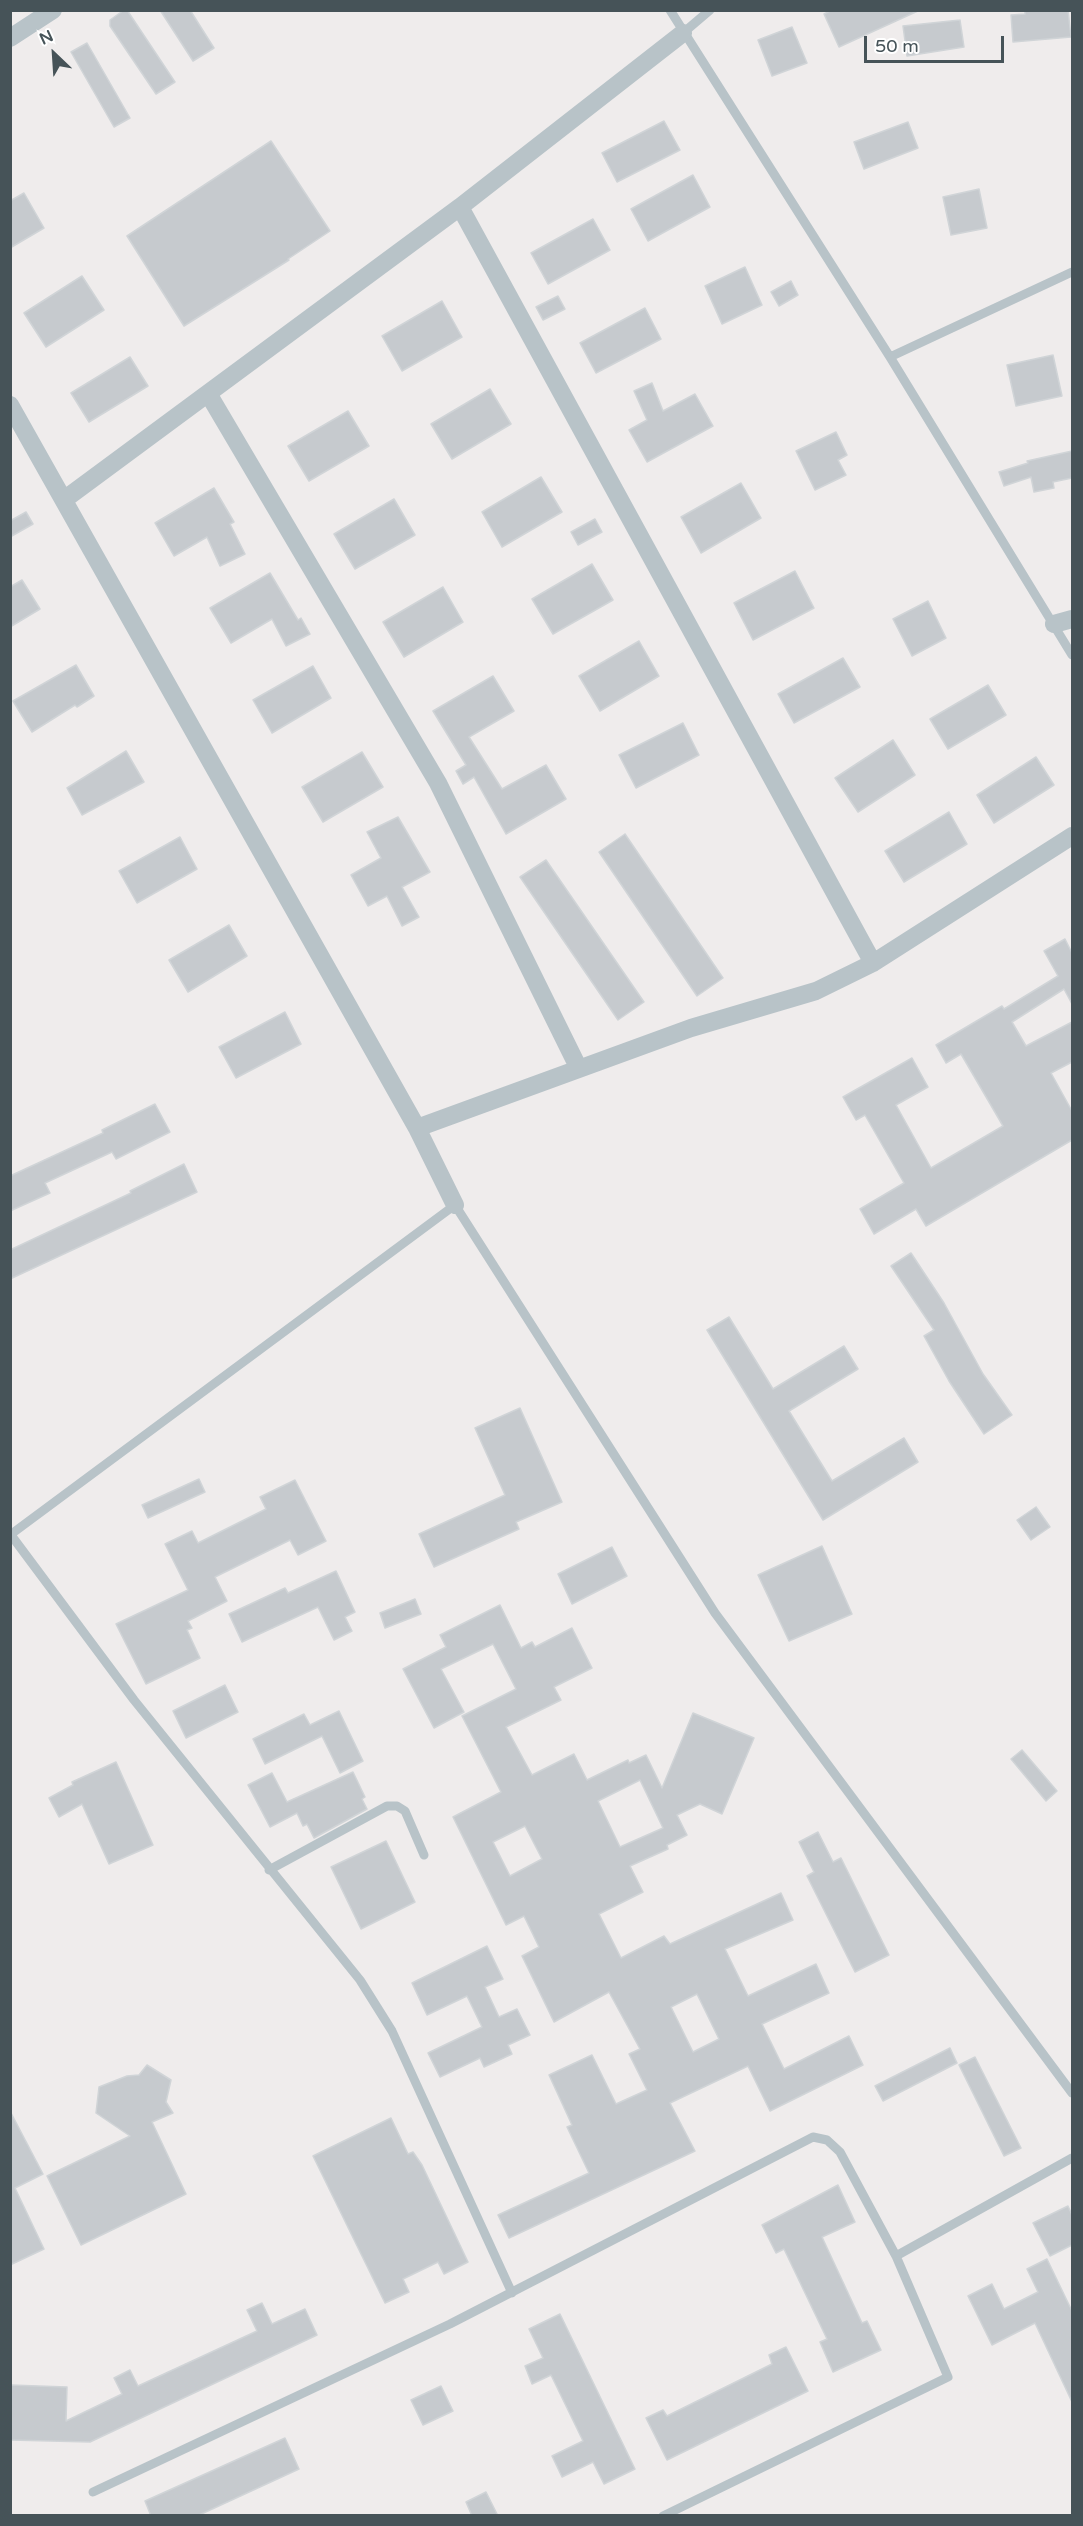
<!DOCTYPE html>
<html>
<head>
<meta charset="utf-8">
<style>
  body { margin:0 }
  #map { position:relative; width:1083px; height:2526px; overflow:hidden; background:#efecec; font-family:"Varela Round",sans-serif }
  canvas { display:block }
  .frame { position:absolute; inset:0; border:12px solid #465358; pointer-events:none }
  .north { position:absolute; left:24px; top:24px; width:60px; height:60px; -webkit-text-stroke:4px #fff; paint-order:stroke; rotate:335deg; font-size:16px; font-weight:700; line-height:24px; text-align:center; color:#465358 }
  .north::after { content:''; display:block; margin:auto; width:21px; height:27px; background:#465358; clip-path:polygon(50% 0,100% 100%,50% 72%,0 100%) }
  .scale { position:absolute; left:864px; top:36px; width:140px; height:27px; box-sizing:border-box; border:3px solid #465358; border-top:0; padding-left:8px; font-size:18px; line-height:21px; white-space:nowrap; color:#465358; -webkit-text-stroke:4px #fff; paint-order:stroke }
</style>
</head>
<body>
<div id="map">
<canvas width="1083" height="2526"></canvas>
<div class="frame"></div>
<div class="north">N</div>
<div class="scale">50 m</div>
</div>
<script>
const c = document.querySelector('canvas').getContext('2d');
c.lineJoin = 'round';
function paint(path, color) {
  c.fillStyle = color;
  c.fill(path, 'evenodd');
}
function shape(rows) {
  const path = new Path2D();
  for (const r of rows) {
    path.moveTo(r[0], r[1]);
    for (let i = 2; i < r.length; i += 2) path.lineTo(r[i], r[i + 1]);
  }
  return path;
}
function trace(path, color, width, dash) {
  c.strokeStyle = color;
  c.lineWidth = width;
  c.lineCap = dash ? 'butt' : 'round';
  c.setLineDash(dash || []);
  c.stroke(path);
}
const building = shape([
  [124,10,127,10,175,82,156,94,110,26,110,20,124,10],
  [160,10,190,10,214,48,193,61,160,10],
  [832,10,920,10,839,47,824,14,832,10],
  [1025,10,1068,10,1071,37,1013,42,1011,15,1025,14,1025,10],
  [960,20,964,47,907,56,903,26,960,20],
  [792,27,807,63,772,76,758,40,792,27],
  [87,43,130,118,114,127,71,52,87,43],
  [664,121,680,150,617,182,602,153,664,121],
  [908,122,918,148,864,169,854,142,908,122],
  [271,141,330,231,288,259,289,260,184,326,127,236,271,141],
  [693,175,710,207,648,241,631,209,693,175],
  [979,189,987,228,951,235,943,197,979,189],
  [24,193,44,228,10,248,10,201,24,193],
  [593,219,610,250,548,284,531,253,593,219],
  [745,267,762,305,722,324,705,286,745,267],
  [82,276,104,310,46,347,24,313,82,276],
  [791,281,798,295,779,306,771,292,791,281],
  [558,296,565,309,543,320,536,307,558,296],
  [442,301,462,337,402,371,382,336,442,301],
  [645,308,661,339,596,373,580,343,645,308],
  [1053,355,1062,396,1016,406,1007,365,1053,355],
  [130,357,148,386,89,422,71,393,130,357],
  [652,383,663,411,695,394,713,426,647,462,629,430,647,420,634,391,652,383],
  [490,389,511,424,452,459,431,424,490,389],
  [348,411,369,446,309,481,288,446,348,411],
  [836,432,847,455,838,460,846,475,815,490,796,451,836,432],
  [1072,451,1072,478,1053,482,1054,488,1034,492,1031,477,1004,486,999,472,1028,463,1027,461,1072,451],
  [541,477,562,512,502,547,482,512,541,477],
  [741,483,761,518,701,553,681,517,741,483],
  [214,488,234,522,230,524,245,554,220,566,207,537,174,556,155,523,214,488],
  [394,499,415,535,355,569,334,534,394,499],
  [26,512,33,524,10,537,10,521,26,512],
  [595,519,602,532,578,545,571,532,595,519],
  [592,564,613,600,553,634,532,599,592,564],
  [795,571,814,608,753,640,734,603,795,571],
  [270,573,298,620,301,618,310,634,286,646,272,619,231,643,210,608,270,573],
  [22,580,40,609,10,627,10,587,22,580],
  [443,587,463,622,404,657,383,622,443,587],
  [928,601,946,638,912,656,893,619,928,601],
  [639,641,659,676,600,711,579,676,639,641],
  [843,658,860,687,794,723,778,694,843,658],
  [76,665,94,696,77,707,75,705,32,732,13,701,76,665],
  [313,666,331,698,272,733,253,700,313,666],
  [493,676,514,711,469,737,502,789,546,765,566,799,506,834,474,777,463,784,456,771,466,765,433,711,493,676],
  [988,685,1006,715,948,749,930,719,988,685],
  [683,723,699,755,636,788,619,755,683,723],
  [893,740,915,775,858,812,835,778,893,740],
  [126,751,144,782,82,815,67,788,126,751],
  [362,752,383,787,323,822,302,787,362,752],
  [1036,757,1054,785,994,823,977,795,1036,757],
  [949,812,967,844,904,882,885,851,949,812],
  [398,817,430,872,402,887,419,917,402,926,387,896,368,906,351,875,381,858,367,832,398,817],
  [625,834,723,978,697,996,599,852,625,834],
  [180,837,197,869,137,903,119,871,180,837],
  [546,860,644,1002,618,1020,520,877,546,860],
  [229,925,247,956,188,992,169,960,229,925],
  [1065,939,1072,953,1072,1004,1064,989,1012,1022,1026,1046,1072,1022,1072,1062,1051,1073,1072,1111,1072,1140,926,1226,916,1209,874,1234,860,1209,904,1183,865,1115,856,1120,843,1097,912,1058,928,1087,896,1105,931,1168,1003,1126,961,1054,946,1063,936,1045,1002,1006,1004,1009,1058,976,1044,951,1065,939],
  [285,1012,301,1044,236,1078,219,1047,285,1012],
  [155,1104,170,1132,116,1159,112,1152,45,1183,50,1193,10,1211,10,1176,103,1133,102,1130,155,1104],
  [184,1164,197,1192,10,1279,10,1250,131,1193,130,1191,184,1164],
  [911,1253,944,1303,983,1374,1012,1415,984,1434,949,1381,924,1336,934,1330,891,1266,911,1253],
  [729,1317,773,1389,844,1346,858,1369,789,1411,832,1481,904,1438,918,1462,823,1520,707,1330,729,1317],
  [520,1408,562,1502,516,1522,519,1529,434,1567,419,1534,505,1495,475,1428,520,1408],
  [199,1479,205,1492,148,1518,142,1505,199,1479],
  [295,1480,326,1541,298,1555,290,1540,215,1577,227,1601,188,1621,192,1628,187,1630,200,1658,146,1684,116,1624,188,1590,165,1544,192,1531,198,1543,266,1509,260,1497,295,1480],
  [1036,1507,1050,1527,1031,1540,1017,1520,1036,1507],
  [822,1546,852,1614,789,1641,758,1575,822,1546],
  [612,1547,627,1576,572,1604,558,1574,612,1547],
  [336,1571,355,1612,345,1617,352,1631,334,1640,318,1607,242,1642,229,1614,285,1588,288,1593,336,1571],
  [415,1599,421,1614,385,1628,380,1613,415,1599],
  [500,1605,521,1648,532,1642,535,1647,572,1628,592,1668,554,1687,561,1700,506,1727,532,1775,574,1754,587,1780,628,1760,629,1763,646,1755,662,1788,693,1713,754,1738,722,1814,700,1804,677,1815,687,1835,667,1845,668,1849,630,1866,643,1892,599,1914,621,1958,664,1936,670,1944,781,1893,793,1920,725,1949,748,1996,816,1964,829,1993,762,2024,784,2069,849,2036,863,2065,770,2111,748,2066,670,2103,695,2151,509,2238,498,2215,589,2173,567,2127,572,2125,549,2075,592,2055,616,2104,647,2090,629,2054,640,2049,609,1992,554,2022,522,1956,539,1947,524,1916,506,1925,453,1817,501,1792,462,1716,516,1689,493,1644,441,1669,464,1712,434,1728,403,1669,446,1647,440,1635,500,1605],
  [640,1780,663,1828,620,1847,598,1801,640,1780],
  [525,1826,542,1859,510,1876,493,1842,525,1826],
  [697,1994,719,2039,693,2052,671,2007,697,1994],
  [225,1685,238,1712,186,1738,173,1711,225,1685],
  [339,1711,363,1761,340,1773,322,1736,265,1764,253,1739,304,1714,310,1725,339,1711],
  [1022,1750,1057,1791,1046,1801,1011,1759,1022,1750],
  [116,1762,153,1845,109,1864,82,1804,59,1817,49,1798,73,1785,72,1782,116,1762],
  [353,1772,365,1797,362,1799,367,1809,314,1838,307,1824,303,1826,297,1813,270,1827,248,1785,272,1773,287,1802,353,1772],
  [818,1832,833,1862,841,1858,889,1955,855,1972,807,1876,814,1872,799,1842,818,1832],
  [386,1841,415,1902,361,1929,331,1867,386,1841],
  [487,1946,503,1979,485,1987,499,2017,517,2009,530,2035,508,2045,512,2054,484,2067,480,2058,440,2077,428,2053,482,2027,467,1996,427,2015,412,1983,487,1946],
  [950,2048,957,2063,883,2101,875,2086,950,2048],
  [975,2057,1021,2148,1004,2156,959,2065,975,2057],
  [147,2065,171,2080,166,2102,173,2113,152,2122,186,2194,81,2245,47,2176,130,2136,96,2113,99,2087,127,2076,139,2075,147,2065],
  [10,2111,43,2174,15,2188,44,2249,10,2265,10,2111],
  [391,2118,408,2154,413,2152,422,2165,468,2262,444,2274,438,2262,403,2279,409,2292,385,2303,313,2156,391,2118],
  [838,2185,855,2222,822,2237,862,2323,867,2321,881,2350,833,2372,820,2342,827,2339,784,2249,776,2253,762,2225,838,2185],
  [1068,2206,1072,2215,1072,2245,1050,2256,1033,2223,1068,2206],
  [1047,2259,1072,2311,1072,2402,1035,2323,992,2345,968,2296,992,2284,1004,2309,1038,2292,1027,2269,1047,2259],
  [262,2303,272,2324,305,2309,317,2335,90,2442,10,2440,10,2385,67,2387,66,2421,122,2394,114,2378,130,2370,138,2386,257,2331,247,2310,262,2303],
  [560,2314,635,2469,604,2484,593,2462,562,2477,552,2456,583,2441,551,2375,532,2384,525,2366,543,2358,529,2329,560,2314],
  [786,2347,808,2391,667,2460,646,2418,663,2410,667,2416,772,2364,769,2355,786,2347],
  [441,2386,453,2411,423,2425,411,2400,441,2386],
  [285,2438,299,2469,197,2516,151,2516,145,2501,285,2438],
  [486,2492,498,2516,472,2516,466,2502,486,2492]
]);
paint(building, '#c6cace');
trace(building, '#d0d4d7', 1.5);
trace(shape([
  [670,10,890,357,1072,655],
  [683,33,710,10],
  [890,357,1072,272],
  [10,1535,455,1205,715,1613,1072,2093],
  [11,1535,134,1700,360,1980,392,2031,512,2293],
  [269,1870,387,1806,397,1806,405,1811,424,1855],
  [896,2256,1072,2158],
  [93,2492,450,2324,813,2137,827,2140,840,2152,896,2256,948,2377,663,2516]
]), '#b8c3c8', 9);
trace(shape([
  [10,38,53,10],
  [460,207,873,963],
  [209,395,438,783,579,1069],
  [10,405,417,1128,455,1205],
  [65,499,460,207,683,33],
  [1054,624,1072,619],
  [417,1128,691,1028,816,991,873,963,1072,836]
]), '#b8c3c8', 18);
</script>
</body>
</html>
